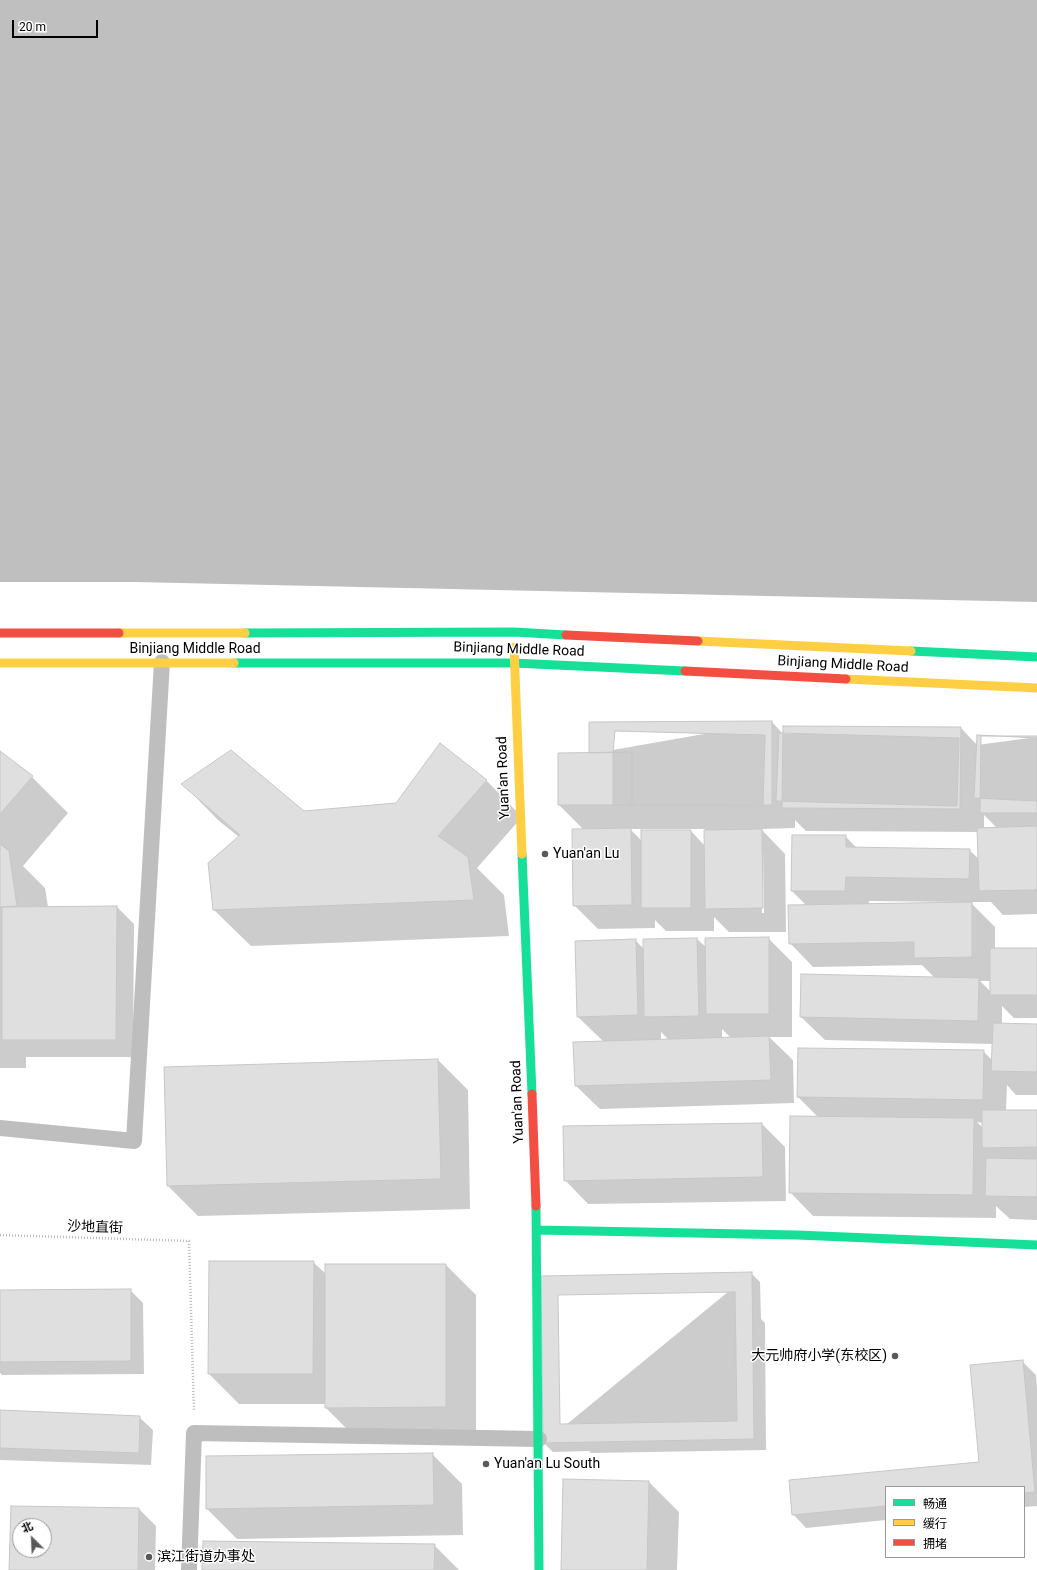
<!DOCTYPE html>
<html>
<head>
<meta charset="utf-8">
<style>
  body { margin:0 }
  #map { position:relative; width:1037px; height:1570px; overflow:hidden; background:#fff; font-family:Roboto,"Noto Sans SC",sans-serif }
  canvas { display:block }
  .legend { position:absolute; left:885px; top:1486px; width:140px; height:72px; box-sizing:border-box; background:#fff; border:1px solid #999; margin:0; padding:5px 7px; list-style:none; font-size:12px; color:#000 }
  .legend li { display:flex; align-items:center; gap:8px; height:20px }
  .legend b { width:20px; border:1px solid #999 }
  .north { position:absolute; left:12px; top:1518px; width:40px; height:40px; box-sizing:border-box; background:#fff; border:1px solid #999; border-radius:50%; rotate:336deg; font-size:11px; font-weight:700; line-height:16px; text-align:center; color:#000 }
  .north::after { content:''; display:block; margin:auto; width:14px; height:18px; background:#595959; clip-path:polygon(50% 0,100% 100%,50% 72%,0 100%) }
  .scale { position:absolute; left:12px; top:20px; width:86px; height:18px; box-sizing:border-box; border:2px solid #000; border-top:0; padding-left:5px; font-size:12px; line-height:14px; white-space:nowrap; color:#000; -webkit-text-stroke:3px #fff; paint-order:stroke }
</style>
</head>
<body>
<div id="map">
<canvas width="1037" height="1570"></canvas>
<ul class="legend">
<li><b style="height:5px;background:#16e098"></b>畅通</li>
<li><b style="height:5px;background:#ffcf43"></b>缓行</li>
<li><b style="height:5px;background:#f24e42"></b>拥堵</li>
</ul>
<div class="north">北</div>
<div class="scale">20 m</div>
</div>
<script>
const c = document.querySelector('canvas').getContext('2d');
c.lineJoin = 'round';
function paint(path, color) {
  c.fillStyle = color;
  c.fill(path, 'evenodd');
}
function shape(rows) {
  const path = new Path2D();
  for (const r of rows) {
    path.moveTo(r[0], r[1]);
    for (let i = 2; i < r.length; i += 2) path.lineTo(r[i], r[i + 1]);
  }
  return path;
}
function trace(path, color, width, dash) {
  c.strokeStyle = color;
  c.lineWidth = width;
  c.lineCap = dash ? 'butt' : 'round';
  c.setLineDash(dash || []);
  c.stroke(path);
}
function label(font, color, halo, rows, align = 'center') {
  c.font = font + ' Roboto,"Noto Sans SC",sans-serif';
  c.lineWidth = 3;
  c.setLineDash([]);
  c.textBaseline = 'middle';
  c.strokeStyle = halo;
  c.fillStyle = color;
  for (const [text, x, y, turn = 0] of rows) {
    c.save();
    c.translate(x, y);
    c.rotate((+turn || 0) * Math.PI / 180);
    c.textAlign = isNaN(turn) ? turn : align;
    if (halo) c.strokeText(text, 0, 0);
    c.fillText(text, 0, 0);
    c.restore();
  }
}
paint(shape([
  [0,0,1037,0,1037,602,135,582,0,582]
]), '#bfbfbf');
paint(shape([
  [772,722,783,734,961,728,977,745,1037,737,1037,914,1003,915,991,902,970,902,995,927,995,949,1037,949,1037,1018,1014,1018,1002,1006,1002,1024,1037,1025,1037,1095,1016,1095,1007,1085,1006,1111,1037,1111,1037,1220,1010,1219,996,1206,996,1218,813,1216,790,1192,818,1117,798,1097,983,1051,993,1061,993,1044,825,1040,801,1017,935,978,922,965,813,967,790,943,807,906,792,891,845,836,857,848,969,850,979,859,978,832,806,831,795,820,795,828,761,829,785,854,786,932,729,932,714,917,714,931,666,931,655,920,655,928,598,929,574,905,584,830,559,805,559,754,590,754],
  [984,815,997,828,984,828],
  [630,829,705,829,705,846,691,831,642,841],
  [761,853,763,853,764,913,762,913],
  [869,901,961,902,961,904,869,905],
  [980,981,991,981,991,992],
  [977,1122,983,1123,983,1128],
  [0,752,32,777,68,813,23,866,45,888,48,907,117,907,134,924,133,1057,26,1057,26,1068,0,1068],
  [486,780,522,817,477,868,504,895,509,936,251,946,214,910,239,837,218,820,183,784,304,812,397,804],
  [768,938,792,962,792,1037,769,1037,793,1060,794,1103,600,1109,576,1086,604,1042,578,1017,635,940,644,949,697,939,707,948],
  [722,1029,731,1038,722,1038],
  [661,1032,669,1040,661,1040],
  [438,1060,468,1090,470,1209,198,1216,168,1186],
  [762,1124,785,1147,786,1201,588,1204,565,1180],
  [313,1262,326,1274,446,1265,476,1295,476,1437,356,1438,326,1408,326,1404,239,1404,209,1374],
  [751,1273,760,1282,761,1319,765,1323,766,1450,591,1453,589,1451,553,1452,544,1443],
  [130,1290,143,1303,144,1374,2,1375,0,1373,0,1291],
  [1022,1361,1036,1375,1037,1389,1037,1506,1024,1507,1024,1487,886,1487,886,1520,806,1528,793,1514,790,1481,980,1463],
  [0,1411,139,1417,153,1430,151,1465,0,1460],
  [432,1454,462,1484,463,1535,237,1539,207,1509],
  [649,1482,679,1512,677,1570,562,1570],
  [12,1507,139,1509,156,1526,155,1570,10,1570],
  [20,1526,44,1526,44,1550,20,1550],
  [434,1545,459,1570,203,1570]
]), '#0003');
const building = shape([
  [772,721,772,805,632,805,632,752,589,753,589,722,772,721],
  [783,726,961,727,960,809,782,808,783,726],
  [615,731,765,735,763,806,613,805,613,753,615,731],
  [779,733,959,738,957,806,776,801,779,733],
  [977,735,1037,738,1037,801,974,798,977,735],
  [981,736,1037,736,1037,813,980,813,981,736],
  [440,743,487,780,438,836,468,857,474,900,213,910,208,863,240,835,181,784,231,750,304,811,396,803,440,743],
  [0,751,33,776,0,814,0,751],
  [632,752,632,805,558,805,558,753,632,752],
  [1037,826,1037,890,979,891,977,828,1037,826],
  [631,828,632,905,573,906,572,829,631,828],
  [762,829,763,908,705,909,704,830,762,829],
  [641,830,691,830,691,908,641,908,641,830],
  [792,835,846,835,846,847,970,849,969,879,846,877,845,891,791,891,792,835],
  [0,844,9,851,17,906,0,907,0,844],
  [972,902,972,957,914,958,914,942,789,944,788,905,972,902],
  [117,906,116,1040,2,1040,2,907,117,906],
  [769,937,769,1014,706,1014,705,938,769,937],
  [697,938,699,1016,644,1017,643,939,697,938],
  [636,939,638,1015,577,1017,575,941,636,939],
  [990,948,1037,948,1037,995,990,995,990,948],
  [801,974,979,978,978,1021,800,1017,801,974],
  [993,1023,1037,1024,1037,1072,991,1071,993,1023],
  [769,1036,771,1080,575,1086,573,1042,769,1036],
  [798,1048,984,1050,983,1100,797,1097,798,1048],
  [438,1059,441,1179,167,1186,164,1067,438,1059],
  [982,1110,1037,1110,1037,1147,982,1148,982,1110],
  [790,1116,974,1118,973,1195,789,1193,790,1116],
  [762,1123,763,1177,564,1181,563,1126,762,1123],
  [986,1158,1037,1159,1037,1197,985,1196,986,1158],
  [209,1261,314,1261,313,1374,208,1374,209,1261],
  [325,1264,446,1264,446,1407,325,1408,325,1264],
  [752,1272,754,1439,543,1443,541,1276,752,1272],
  [131,1289,131,1361,0,1362,0,1290,131,1289],
  [735,1292,737,1421,560,1424,558,1295,735,1292],
  [1023,1360,1035,1492,1024,1493,1024,1487,886,1487,886,1506,792,1515,789,1480,979,1462,970,1365,1023,1360],
  [0,1410,140,1416,139,1453,0,1448,0,1410],
  [433,1453,434,1505,206,1509,206,1456,433,1453],
  [563,1479,649,1481,647,1570,561,1570,563,1479],
  [11,1506,139,1508,138,1570,9,1570,11,1506],
  [20,1526,44,1526,44,1550,20,1550,20,1526],
  [203,1541,435,1544,434,1570,202,1570,203,1541]
]);
paint(building, '#dfdfdf');
trace(building, '#c7c7c7', 1);
trace(shape([
  [0,1235,189,1241,194,1411]
]), '#b9b9b9', 2.5, [1, 2]);
trace(shape([
  [0,1128,134,1141,162,662],
  [189,1570,194,1433,539,1439]
]), '#bebebe', 16);
trace(shape([
  [245,633,514,632,566,635],
  [911,651,1037,657],
  [234,663,513,663,685,671],
  [522,854,532,1094],
  [536,1206,539,1570],
  [537,1230,797,1235,1037,1245]
]), '#16e098', 9);
trace(shape([
  [119,633,245,633],
  [698,641,911,651],
  [514,647,522,854],
  [0,663,234,663],
  [846,679,1037,688]
]), '#ffcf43', 9);
trace(shape([
  [0,633,119,633],
  [566,635,698,641],
  [685,671,846,679],
  [532,1094,536,1206]
]), '#f24e42', 9);
for (const [x, y, r, color] of [
  [545,854,4,"#595959"],
  [895,1356,4,"#595959"],
  [486,1464,4,"#595959"],
  [149,1557,4,"#595959"]
]) {
  const dot = new Path2D();
  dot.arc(x, y, r, 0, 2 * Math.PI);
  c.fillStyle = color;
  c.fill(dot);
  trace(dot, '#fff', 1.5);
}
label('14px', '#000', '#fff', [
  ["Binjiang Middle Road",195,649],
  ["Binjiang Middle Road",519,650,2],
  ["Binjiang Middle Road",843,665,3],
  ["Yuan'an Road",504,778,-92],
  ["Yuan'an Road",518,1102,-92],
  ["沙地直街",95,1228,2]
]);
label('14px', '#000', '#fff', [
  ["Yuan'an Lu",553,854],
  ["大元帅府小学(东校区)",887,1356,"right"],
  ["Yuan'an Lu South",494,1464],
  ["滨江街道办事处",157,1557]
], 'left');
</script>
</body>
</html>
